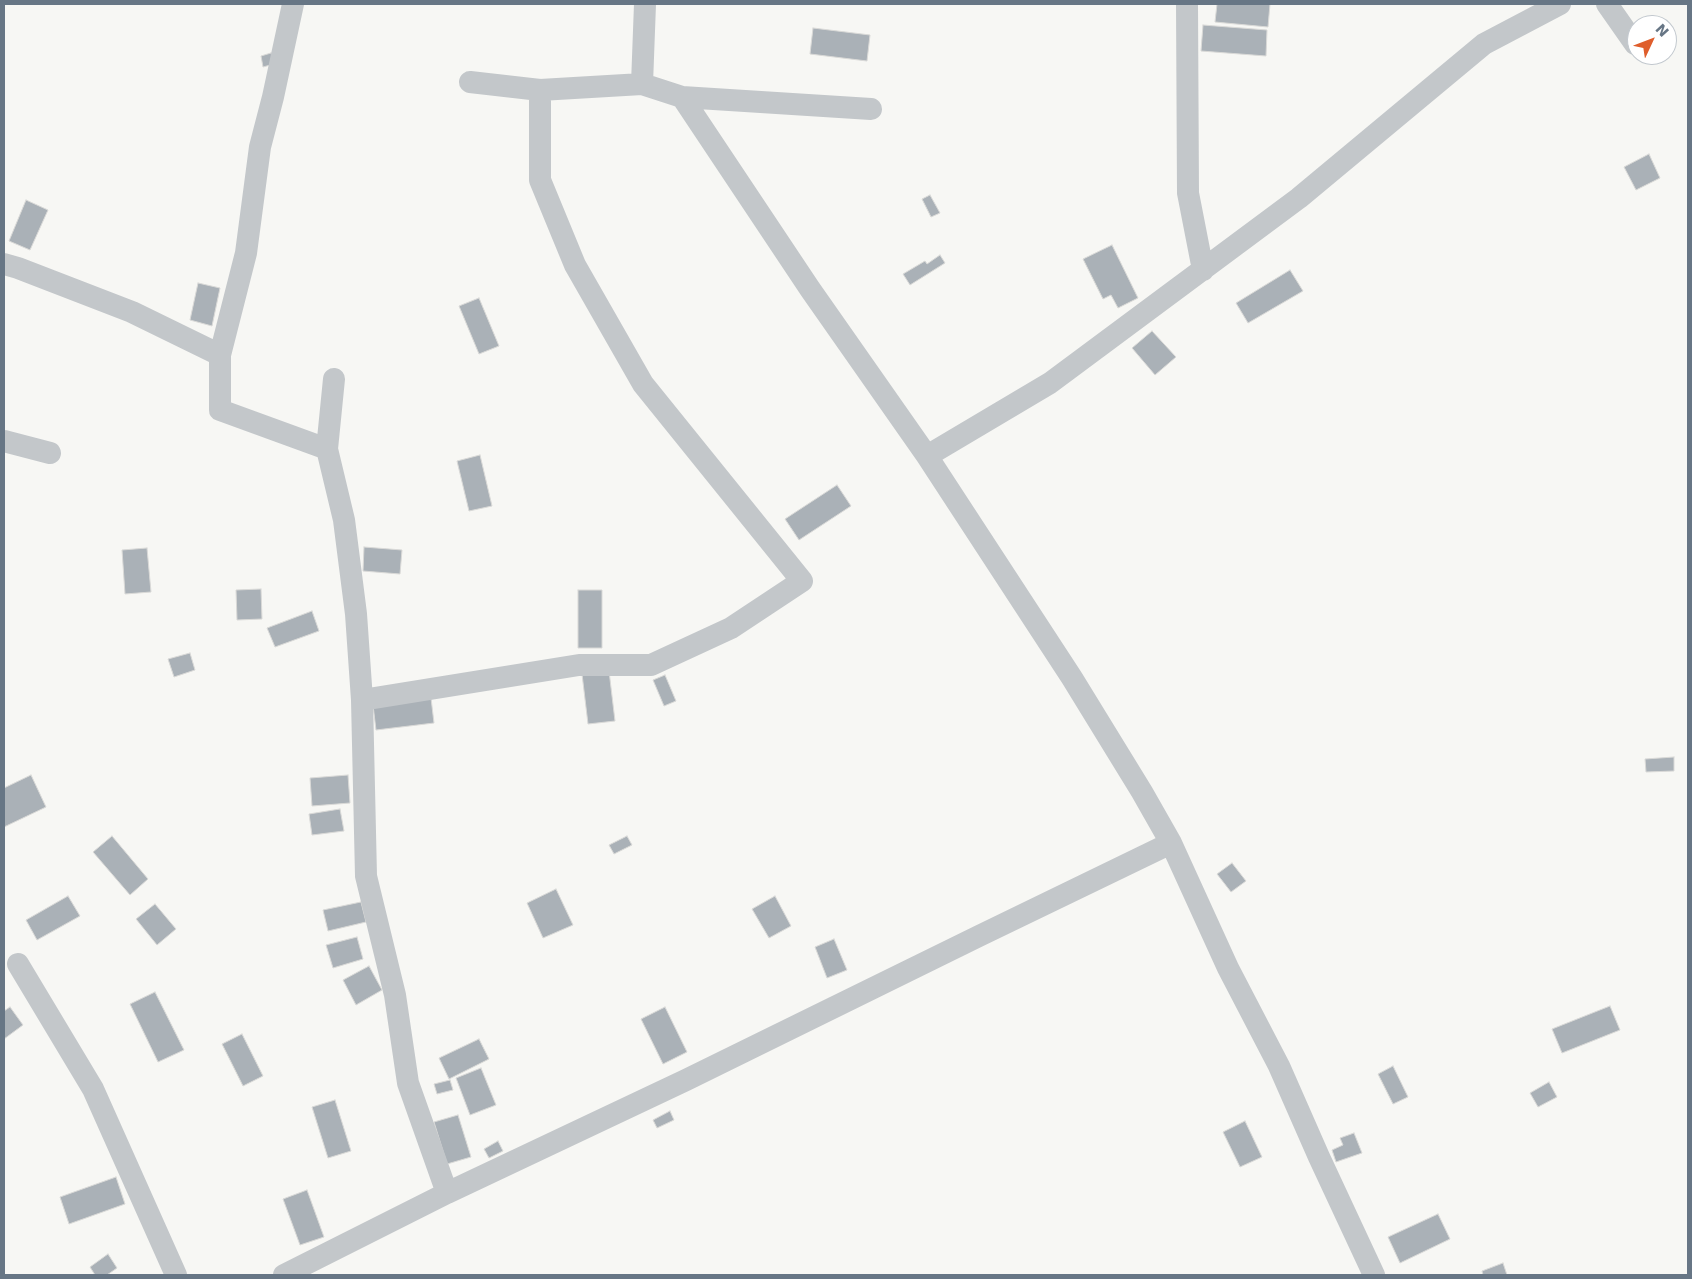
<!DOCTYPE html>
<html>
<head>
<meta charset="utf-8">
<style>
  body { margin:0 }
  #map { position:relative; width:1692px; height:1279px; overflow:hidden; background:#f7f7f4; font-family:"DejaVu Sans",sans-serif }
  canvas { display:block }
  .frame { position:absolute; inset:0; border:5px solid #677685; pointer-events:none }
  .north { position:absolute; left:1627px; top:15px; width:50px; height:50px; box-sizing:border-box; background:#fff; border:1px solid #c2c8ce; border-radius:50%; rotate:47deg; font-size:14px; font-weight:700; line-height:20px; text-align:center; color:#677685 }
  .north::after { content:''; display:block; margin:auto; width:18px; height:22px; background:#df5e2c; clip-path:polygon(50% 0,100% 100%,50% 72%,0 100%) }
</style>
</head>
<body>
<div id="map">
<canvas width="1692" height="1279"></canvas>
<div class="frame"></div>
<div class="north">N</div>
</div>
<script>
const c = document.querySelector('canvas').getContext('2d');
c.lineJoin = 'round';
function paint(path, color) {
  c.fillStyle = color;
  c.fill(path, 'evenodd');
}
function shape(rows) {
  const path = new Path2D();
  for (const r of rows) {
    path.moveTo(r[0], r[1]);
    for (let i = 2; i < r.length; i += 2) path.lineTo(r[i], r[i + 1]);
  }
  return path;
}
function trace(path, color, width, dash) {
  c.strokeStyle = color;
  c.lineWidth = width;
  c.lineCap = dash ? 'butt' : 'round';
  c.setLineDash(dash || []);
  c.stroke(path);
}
const building = shape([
  [1217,4,1270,4,1268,27,1215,22,1217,4],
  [1203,25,1267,30,1266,56,1201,51,1203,25],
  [813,28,870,35,867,61,810,54,813,28],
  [271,53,274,64,263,67,261,56,271,53],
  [1649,154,1660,178,1636,190,1624,167,1649,154],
  [930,195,940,213,931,217,922,199,930,195],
  [26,200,48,210,30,250,9,241,26,200],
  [1112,245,1138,298,1118,308,1111,295,1103,299,1083,259,1112,245],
  [940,255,945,263,910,285,903,274,925,261,927,264,940,255],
  [1290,270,1303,291,1248,323,1236,303,1290,270],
  [198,283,220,288,212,326,190,320,198,283],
  [479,298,499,346,479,354,459,306,479,298],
  [1152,331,1176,357,1155,375,1132,348,1152,331],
  [480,455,492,506,469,511,457,461,480,455],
  [837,485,851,506,799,540,785,519,837,485],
  [364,547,402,550,400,574,363,571,364,547],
  [147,548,151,592,125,594,122,550,147,548],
  [261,589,262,619,237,620,236,590,261,589],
  [578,590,602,590,602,648,578,648,578,590],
  [312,611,319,631,275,647,267,628,312,611],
  [190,653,195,670,174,677,168,659,190,653],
  [609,671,615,721,588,724,582,674,609,671],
  [665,675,676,701,664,706,653,680,665,675],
  [431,698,434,723,376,730,373,705,431,698],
  [1674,757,1674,771,1646,772,1645,759,1674,757],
  [31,775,46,807,4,827,4,788,31,775],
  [348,775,350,803,312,806,310,778,348,775],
  [340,809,344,831,312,835,309,814,340,809],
  [112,836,148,879,130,895,93,852,112,836],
  [627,836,632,845,614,854,609,845,627,836],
  [1232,863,1246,881,1231,892,1217,874,1232,863],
  [556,889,573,925,543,938,527,903,556,889],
  [68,896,80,916,37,940,26,920,68,896],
  [775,896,791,926,769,938,752,909,775,896],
  [361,902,366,922,328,931,323,910,361,902],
  [155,904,176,929,157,945,136,919,155,904],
  [357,937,363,959,333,968,326,945,357,937],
  [834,939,847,970,827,978,815,947,834,939],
  [369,966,382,990,356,1005,343,980,369,966],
  [155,992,184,1050,158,1062,130,1004,155,992],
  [1610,1006,1620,1030,1562,1053,1552,1029,1610,1006],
  [10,1007,23,1025,4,1039,4,1011,10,1007],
  [665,1007,687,1052,663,1064,641,1019,665,1007],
  [242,1034,263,1076,243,1086,222,1044,242,1034],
  [479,1039,489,1059,449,1079,439,1058,479,1039],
  [1393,1066,1408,1097,1393,1104,1378,1074,1393,1066],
  [481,1068,496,1105,470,1115,456,1078,481,1068],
  [450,1080,453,1090,437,1094,434,1084,450,1080],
  [1549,1082,1557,1097,1538,1107,1530,1093,1549,1082],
  [335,1100,351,1151,328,1158,312,1107,335,1100],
  [670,1111,674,1120,657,1128,653,1120,670,1111],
  [458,1115,471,1157,447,1164,434,1122,458,1115],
  [1245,1121,1262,1157,1240,1167,1223,1132,1245,1121],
  [1354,1133,1362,1153,1336,1162,1332,1150,1343,1145,1340,1138,1354,1133],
  [498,1141,503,1151,489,1158,484,1149,498,1141],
  [116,1177,125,1204,69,1224,60,1197,116,1177],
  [307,1190,324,1237,300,1245,283,1199,307,1190],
  [1438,1214,1450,1239,1400,1263,1388,1237,1438,1214],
  [108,1254,117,1268,107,1275,95,1275,90,1267,108,1254],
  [1503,1263,1507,1275,1483,1275,1482,1271,1503,1263]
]);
paint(building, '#aab1b7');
trace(building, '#d9d9d7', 1);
trace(shape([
  [293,4,273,97,260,147,246,253,220,355,220,410,327,449],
  [1187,4,1188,193,1203,270],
  [1607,4,1635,44],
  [470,82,540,90,642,84,682,97,871,109],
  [642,84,645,4],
  [682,97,810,289,927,456,1072,678,1142,792,1171,843,1228,968,1279,1066,1319,1157,1374,1275],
  [4,264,18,268,132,312,220,355],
  [334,379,327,449,344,520,356,614,362,700,366,876,395,995,408,1083,447,1193],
  [4,441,50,453],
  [927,456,1050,383,1299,198,1484,44,1560,4],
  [362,700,579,665,651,665,731,628,802,581,643,384,575,265,540,180,540,90],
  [18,964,93,1089,176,1275],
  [284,1275,447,1193,686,1080,979,936,1171,843]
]), '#c3c7ca', 22);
</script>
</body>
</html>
